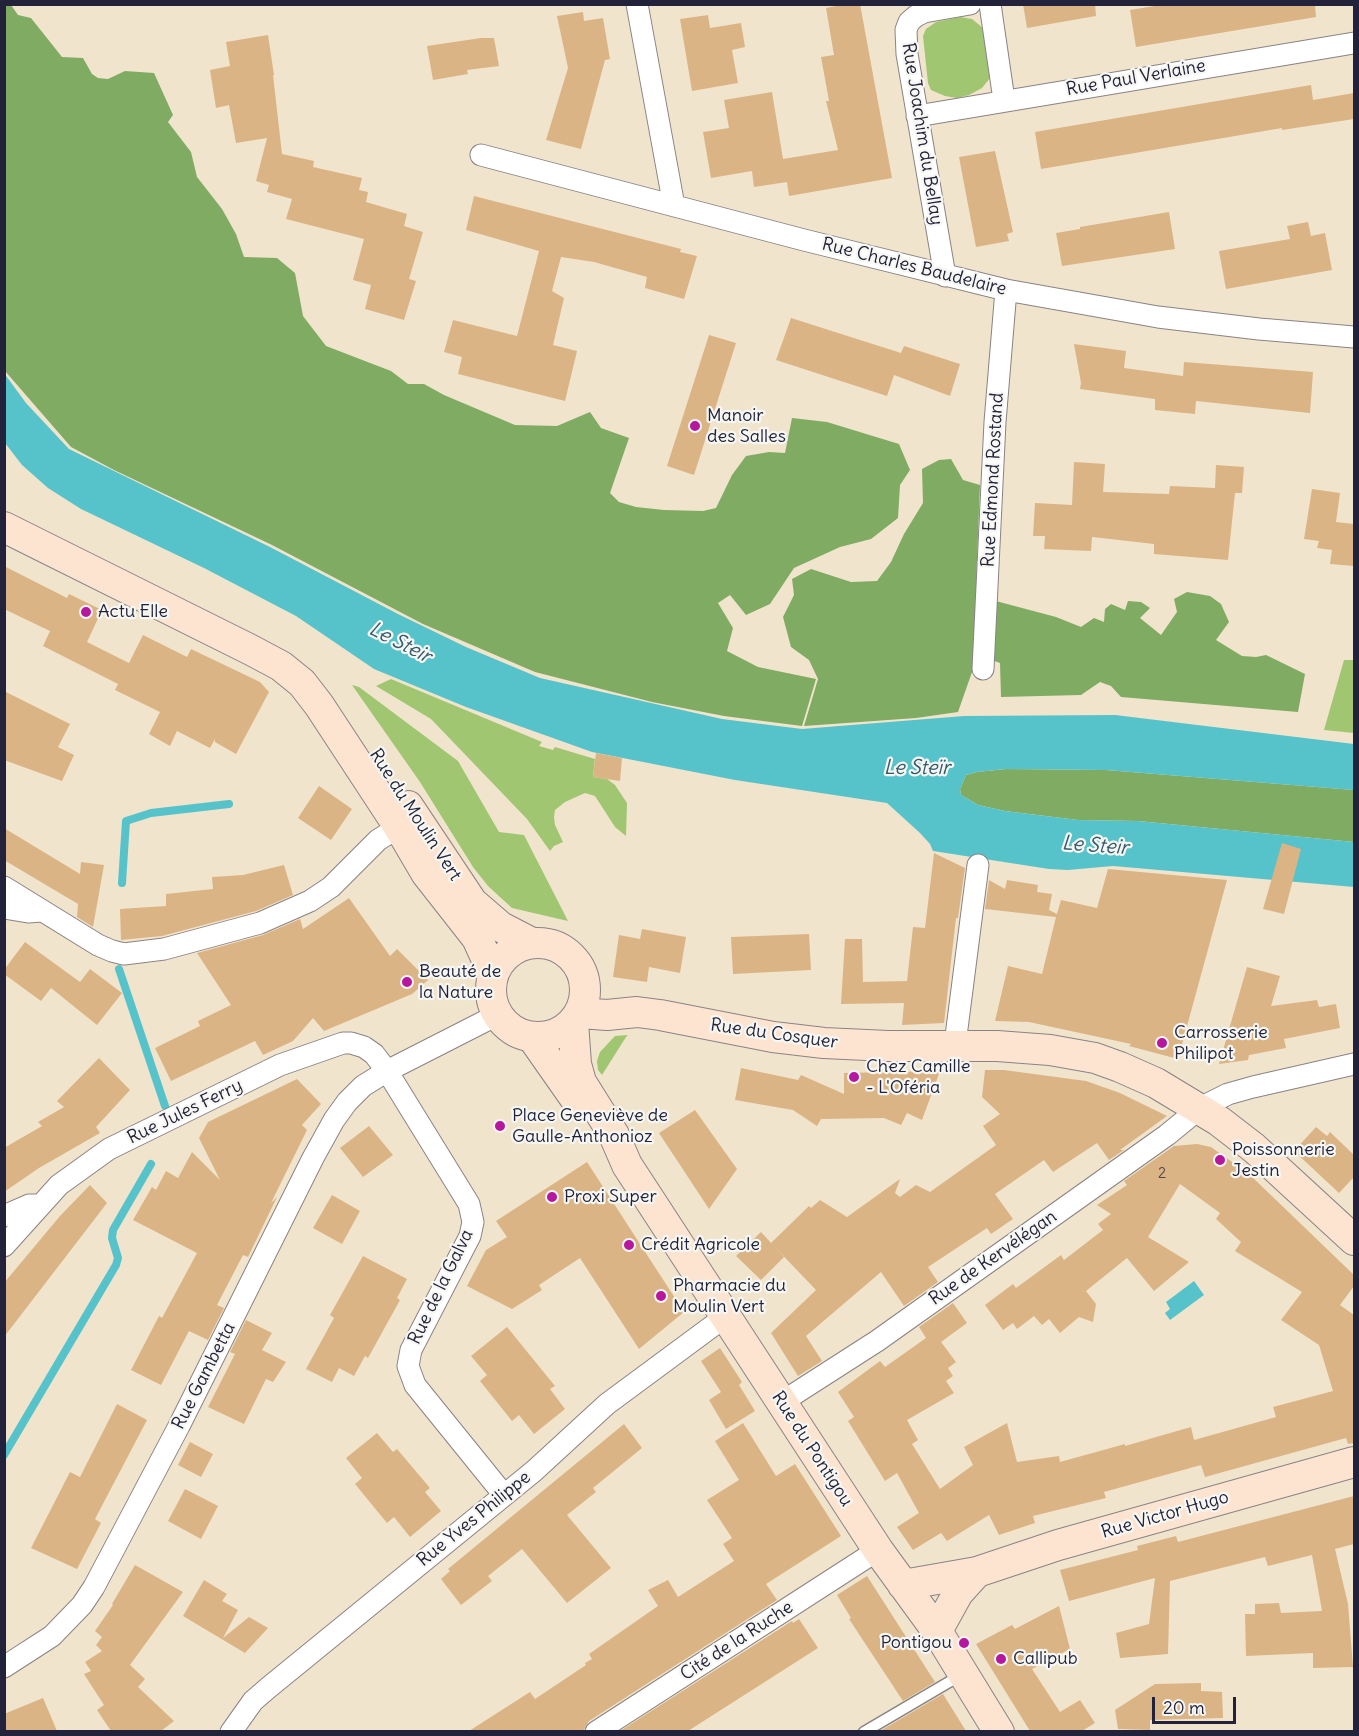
<!DOCTYPE html>
<html>
<head>
<meta charset="utf-8">
<style>
  body { margin:0 }
  #map { position:relative; width:1359px; height:1736px; overflow:hidden; background:#f1e4cd; font-family:Delius,sans-serif }
  canvas { display:block }
  .frame { position:absolute; inset:0; border:6px solid #22223b; pointer-events:none }
  .scale { position:absolute; left:1152px; top:1697px; width:84px; height:27px; box-sizing:border-box; border:3px solid #22223b; border-top:0; padding-left:8px; font-size:18px; line-height:21px; white-space:nowrap; color:#22223b; -webkit-text-stroke:4px #f6f6f2; paint-order:stroke }
</style>
</head>
<body>
<div id="map">
<canvas width="1359" height="1736"></canvas>
<div class="frame"></div>
<div class="scale">20 m</div>
</div>
<script>
const c = document.querySelector('canvas').getContext('2d');
c.lineJoin = 'round';
function paint(path, color) {
  c.fillStyle = color;
  c.fill(path, 'evenodd');
}
function shape(rows) {
  const path = new Path2D();
  for (const r of rows) {
    if (r.length === 3) {
      path.moveTo(r[0] + r[2], r[1]);
      path.arc(r[0], r[1], r[2], 0, 2 * Math.PI);
      continue;
    }
    path.moveTo(r[0], r[1]);
    for (let i = 2; i < r.length; i += 2) path.lineTo(r[i], r[i + 1]);
  }
  return path;
}
function trace(path, color, width, dash) {
  c.strokeStyle = color;
  c.lineWidth = width;
  c.lineCap = dash ? 'butt' : 'round';
  c.setLineDash(dash || []);
  c.stroke(path);
}
function label(font, color, halo, rows, align = 'center') {
  c.font = font + ' Delius,sans-serif';
  c.lineWidth = 4.5;
  c.setLineDash([]);
  c.textBaseline = 'middle';
  c.strokeStyle = halo;
  c.fillStyle = color;
  for (const [text, x, y, turn = 0] of rows) {
    c.save();
    c.translate(x, y);
    c.rotate((+turn || 0) * Math.PI / 180);
    c.textAlign = isNaN(turn) ? turn : align;
    if (halo) c.strokeText(text, 0, 0);
    c.fillText(text, 0, 0);
    c.restore();
  }
}
paint(shape([
  [960,17,972,19,983,28,990,78,982,88,969,95,957,98,945,96,931,90,928,83,923,36,926,29,936,22],
  [1344,660,1354,660,1354,733,1324,730],
  [391,679,542,742,539,746,553,750,555,747,595,759,593,777,607,779,615,785,627,803,626,836,615,827,595,796,585,793,565,802,555,810,554,817,555,825,563,842,554,846,550,851,527,819,431,719,376,686],
  [352,685,359,687,458,761,499,832,524,835,568,921,512,908,488,886,473,867,420,782],
  [628,1035,626,1037,602,1075,598,1070,597,1061,600,1052,615,1036]
]), '#a0c671');
paint(shape([
  [4,5,11,5,18,15,31,18,62,57,83,58,92,74,98,78,108,79,125,71,154,73,173,115,168,122,191,152,197,177,222,209,236,234,244,257,277,258,295,273,303,316,326,346,391,371,408,384,424,384,444,395,515,425,557,426,590,412,601,428,629,438,610,493,619,502,636,507,664,510,703,511,716,508,732,475,746,456,769,452,785,453,792,418,827,422,899,444,910,470,900,485,898,518,871,539,840,547,794,568,770,604,746,615,730,595,718,603,733,628,727,651,758,667,816,679,802,726,724,716,652,702,535,672,423,624,272,545,114,470,71,447,5,371],
  [951,459,963,480,980,485,976,585,977,596,1056,617,1081,627,1094,618,1104,622,1105,609,1111,604,1125,610,1128,601,1141,602,1150,608,1140,618,1161,635,1177,612,1174,599,1187,592,1210,596,1221,604,1229,622,1216,640,1242,656,1256,657,1266,655,1305,674,1298,712,1121,697,1111,686,1100,682,1081,695,1001,697,1000,663,978,655,958,712,916,718,804,726,818,679,809,660,791,647,783,617,794,595,792,579,811,569,851,582,877,581,891,562,904,534,923,503,922,469,939,460],
  [1006,769,1106,770,1354,790,1354,842,1138,821,1078,820,1005,811,978,805,961,795,960,789,966,775,977,772]
]), '#80ab63');
paint(shape([
  [4,373,26,403,69,449,270,547,398,614,466,647,540,678,722,719,802,729,964,716,1115,715,1354,744,1354,790,1106,770,1006,769,977,772,966,775,960,789,961,795,978,805,1005,811,1078,820,1138,821,1354,842,1354,887,1113,866,1068,870,1049,869,933,851,930,844,920,833,887,803,735,780,592,752,466,707,374,669,296,616,204,568,81,509,48,488,22,465,5,443],
  [1194,1281,1204,1295,1170,1320,1165,1313,1170,1309,1166,1302]
]), '#56c3cb');
trace(shape([
  [122,883,126,821,151,813,229,804],
  [119,969,165,1106],
  [4,1455,116,1265,118,1258,112,1238,113,1230,151,1164]
]), '#56c3cb', 8);
paint(shape([
  [847,4,860,4,892,178,789,196,787,182,754,187,752,171,711,178,703,132,729,128,724,100,772,92,783,159,838,150,826,101,829,101,821,57,834,55,826,8],
  [1023,4,1095,4,1096,16,1027,28],
  [1167,4,1315,4,1316,17,1136,47,1130,10],
  [583,12,584,21,603,18,610,59,605,60,581,149,546,140,568,68,557,16],
  [708,15,710,28,741,23,745,47,732,50,738,83,692,91,680,19],
  [268,35,274,75,273,75,282,154,314,161,313,167,362,178,359,190,368,192,366,202,407,214,404,226,423,232,409,279,416,281,404,320,365,309,371,285,353,280,364,239,286,219,292,199,267,192,269,185,256,181,267,138,236,143,229,105,216,108,210,70,230,66,226,42],
  [481,38,494,38,499,66,467,70,468,74,433,80,427,46],
  [1311,85,1313,100,1354,93,1354,119,1282,130,1282,128,1041,169,1035,132],
  [995,151,1013,232,1007,234,1009,241,976,247,959,157],
  [474,196,681,249,680,252,697,256,684,299,645,288,647,277,594,262,561,257,552,291,564,298,553,345,577,351,565,401,458,374,462,357,444,352,453,320,517,336,539,251,466,230],
  [1169,212,1175,249,1062,266,1056,233,1080,229,1080,227],
  [1308,222,1311,236,1325,233,1332,270,1226,289,1219,251,1290,239,1287,226],
  [791,318,901,353,904,346,960,364,950,396,894,375,887,396,776,360],
  [709,335,736,343,694,475,667,466],
  [1074,344,1126,351,1124,368,1183,376,1184,362,1313,372,1310,413,1196,401,1195,414,1155,410,1155,399,1080,389,1081,383],
  [1074,462,1105,464,1103,492,1169,494,1170,486,1215,488,1216,465,1244,467,1242,493,1235,493,1228,560,1154,554,1154,544,1092,537,1091,551,1044,549,1045,536,1033,536,1035,503,1072,505],
  [1312,489,1340,493,1336,522,1354,524,1354,566,1330,564,1332,550,1317,548,1319,541,1304,539],
  [4,566,67,598,69,594,102,610,87,642,129,663,143,635,187,657,191,649,260,682,269,692,236,754,215,742,215,739,210,748,177,731,170,746,149,734,160,712,115,690,118,684,43,646,50,631,4,609],
  [4,691,70,724,58,747,74,755,62,781,4,760],
  [596,753,622,758,620,781,593,777],
  [319,786,352,809,331,840,298,818],
  [4,828,80,874,81,862,104,865,93,927,77,917,78,904,4,860],
  [1282,843,1301,849,1284,914,1263,909],
  [934,853,965,868,958,918,956,918,944,1023,902,1025,904,1003,841,1004,845,939,862,939,863,982,907,981,913,927,925,928],
  [284,865,293,895,256,911,162,936,121,940,120,909,166,906,166,894,213,889,212,877,243,875],
  [1108,869,1227,880,1178,1059,1129,1046,1131,1044,1029,1022,995,1021,1008,966,1042,974,1056,917,985,909,989,880,1005,889,1007,880,1038,885,1037,892,1052,894,1049,910,1057,914,1061,900,1097,908],
  [349,898,390,956,397,949,428,980,412,994,324,1031,313,1018,293,1041,263,1055,255,1041,171,1081,155,1048,200,1026,198,1021,231,1005,197,953,263,935,300,919,303,929],
  [642,929,686,937,680,973,649,967,647,982,613,977,619,935,640,939],
  [809,934,811,970,733,974,731,937],
  [25,942,80,982,90,969,122,993,97,1025,51,988,41,1001,4,974,4,970],
  [1247,967,1280,976,1271,1006,1317,1000,1319,1007,1336,1004,1340,1028,1284,1039,1286,1048,1249,1055,1248,1060,1219,1064],
  [99,1058,130,1090,96,1127,100,1133,39,1168,4,1192,4,1148,42,1126,38,1122,64,1107,57,1101],
  [741,1068,798,1080,801,1075,844,1094,844,1073,940,1071,922,1120,907,1113,901,1125,884,1118,821,1119,817,1126,793,1110,735,1100],
  [985,1070,1004,1070,1086,1081,1120,1093,1167,1116,1120,1150,1124,1150,1109,1160,1097,1143,1053,1172,1044,1160,995,1194,1013,1219,991,1234,987,1228,928,1267,938,1282,904,1306,881,1272,806,1336,822,1361,798,1376,771,1333,816,1290,771,1243,809,1206,811,1208,820,1200,847,1217,900,1179,895,1193,900,1197,916,1185,930,1192,996,1145,983,1126,1000,1114,982,1097],
  [297,1079,321,1104,302,1125,307,1130,271,1203,277,1197,248,1257,243,1255,217,1305,224,1308,208,1340,189,1331,161,1385,131,1370,159,1316,162,1318,197,1253,133,1220,152,1187,156,1190,166,1171,178,1178,192,1152,220,1180,199,1138,208,1122],
  [695,1110,737,1169,709,1209,659,1133],
  [369,1126,393,1155,363,1177,340,1148],
  [1316,1127,1327,1136,1330,1132,1354,1155,1354,1177,1339,1193,1294,1151],
  [1197,1144,1211,1147,1249,1174,1354,1275,1354,1286,1340,1305,1354,1315,1354,1443,1348,1444,1346,1438,1205,1477,1201,1465,1104,1492,1106,1498,1033,1516,1035,1523,999,1535,989,1515,947,1541,941,1533,913,1550,897,1527,919,1513,897,1473,885,1481,848,1421,854,1417,838,1392,880,1361,885,1367,926,1338,919,1327,953,1303,967,1323,941,1342,956,1362,948,1368,953,1376,946,1381,954,1393,907,1420,918,1440,912,1444,940,1489,973,1465,964,1447,1007,1423,1017,1462,1059,1456,1060,1462,1125,1444,1125,1446,1191,1427,1194,1440,1276,1417,1273,1407,1333,1391,1319,1345,1281,1320,1302,1292,1235,1251,1241,1242,1216,1219,1220,1213,1180,1184,1148,1237,1189,1262,1154,1291,1127,1258,1086,1291,1096,1304,1093,1322,1079,1317,1060,1333,1049,1319,1042,1325,1034,1316,1017,1329,1013,1323,1003,1330,985,1305,1013,1284,1016,1288,1061,1255,1064,1260,1103,1230,1098,1224,1111,1214,1097,1205,1127,1185,1124,1181,1174,1146],
  [587,1162,684,1312,639,1349,580,1258,539,1285,542,1290,512,1309,467,1286,486,1250,507,1237,496,1221],
  [90,1185,107,1203,4,1337,4,1283,60,1216],
  [332,1195,360,1211,342,1244,313,1228],
  [761,1232,784,1257,761,1280,736,1256],
  [363,1256,407,1279,397,1298,400,1300,368,1358,365,1356,354,1376,339,1368,332,1382,306,1369,334,1318,330,1315],
  [246,1320,272,1333,262,1350,286,1362,273,1382,266,1379,244,1424,208,1407,235,1354,230,1352],
  [507,1327,555,1386,550,1389,565,1409,534,1434,519,1415,512,1421,480,1381,487,1375,471,1356],
  [720,1348,742,1382,739,1385,755,1411,726,1429,709,1400,721,1392,701,1361],
  [117,1404,147,1420,95,1519,101,1523,77,1569,31,1548,70,1472,80,1477],
  [743,1423,776,1476,795,1464,841,1536,766,1584,777,1600,589,1721,583,1731,469,1731,530,1692,535,1699,586,1665,585,1663,592,1659,589,1654,658,1606,648,1590,668,1580,678,1597,734,1561,723,1544,732,1538,707,1500,739,1480,715,1441],
  [624,1424,642,1448,593,1488,596,1492,567,1515,611,1568,567,1603,522,1549,488,1576,492,1581,461,1605,441,1579,450,1571,448,1569],
  [377,1433,393,1452,397,1449,430,1488,425,1492,441,1511,410,1537,394,1517,387,1523,355,1484,362,1478,346,1458],
  [190,1442,213,1454,201,1477,178,1465],
  [185,1489,218,1506,201,1539,168,1521],
  [1354,1496,1354,1544,1335,1549,1348,1604,1353,1667,1313,1668,1313,1653,1246,1656,1245,1614,1255,1614,1255,1604,1279,1603,1281,1613,1322,1611,1312,1555,1268,1566,1265,1557,1170,1581,1168,1654,1120,1658,1116,1633,1149,1624,1155,1578,1069,1601,1060,1570,1138,1550,1137,1546,1176,1536,1178,1542],
  [135,1565,183,1592,130,1665,145,1679,138,1687,174,1721,161,1731,111,1731,97,1710,104,1705,84,1674,91,1671,85,1662,102,1651,96,1645,102,1637,95,1631,113,1605,112,1604],
  [867,1576,935,1682,903,1701,849,1619,851,1618,837,1595],
  [204,1580,227,1594,222,1601,238,1610,223,1638,249,1617,268,1628,245,1653,183,1616],
  [1059,1606,1070,1649,1032,1669,1060,1712,1080,1700,1095,1723,1082,1731,1030,1731,976,1644,1012,1625,1015,1629],
  [799,1619,818,1648,688,1731,620,1731,792,1621,793,1623],
  [1201,1683,1201,1691,1222,1692,1223,1718,1150,1720,1150,1730,1118,1729,1115,1710,1155,1684],
  [943,1694,966,1731,880,1731],
  [43,1698,57,1731,4,1731,4,1714]
]), '#dbb485');
const lane = shape([
  [864,1732,961,1675]
]);
const street = shape([
  [637,4,674,206],
  [990,4,1004,100],
  [917,116,1354,43],
  [481,155,804,240,1006,290,1158,317,1259,329,1354,337],
  [945,276,907,54,906,30,909,22,916,16,924,12,970,4],
  [983,669,995,422,1006,290],
  [4,887,98,945,112,951,124,954,164,949,260,923,310,901,331,887,378,840,410,820],
  [4,908,28,912,42,911],
  [955,1044,978,865],
  [4,1216,29,1205,40,1205],
  [4,1246,59,1185,109,1149,280,1065,343,1043,351,1043,364,1047,374,1054,387,1071,469,1204,473,1222,470,1236,411,1350,408,1366,415,1385,504,1495],
  [782,1402,877,1341,1167,1135,1200,1108,1228,1094,1253,1087,1354,1064],
  [4,1667,52,1636,82,1605,94,1587,179,1426,313,1158,334,1120,347,1102,363,1086,387,1071,497,1015],
  [231,1732,253,1701,268,1688,534,1471,607,1404,726,1316],
  [596,1732,878,1550]
]);
const secondary = shape([
  [4,527,251,650,281,666,302,683,319,705,399,827,426,873,477,938,493,973],
  [408,806,472,902,501,927,532,943],
  [538,990,47],
  [580,1013,607,1015,637,1012,660,1015,773,1037,824,1043,888,1046,997,1046,1050,1050,1095,1058,1120,1067,1156,1083,1219,1121,1254,1148,1354,1240],
  [573,1022,576,1064,581,1082,614,1135,627,1165,878,1550,937,1631,999,1732],
  [532,1037,579,1104],
  [903,1585,977,1572,1058,1545,1354,1462],
  [937,1631,958,1593,977,1572]
]);
trace(lane, '#8a8384', 13);
trace(street, '#8a8384', 23);
trace(secondary, '#8a8384', 32);
trace(lane, '#fff', 10);
trace(street, '#fff', 21);
trace(secondary, '#fde4d1', 30);
for (const [x, y, r, color] of [
  [695,426,6,"#b5179e"],
  [86,612,6,"#b5179e"],
  [407,982,6,"#b5179e"],
  [1162,1043,6,"#b5179e"],
  [854,1077,6,"#b5179e"],
  [500,1126,6,"#b5179e"],
  [1220,1160,6,"#b5179e"],
  [552,1197,6,"#b5179e"],
  [629,1245,6,"#b5179e"],
  [661,1296,6,"#b5179e"],
  [964,1643,6,"#b5179e"],
  [1001,1659,6,"#b5179e"]
]) {
  const dot = new Path2D();
  dot.arc(x, y, r, 0, 2 * Math.PI);
  c.fillStyle = color;
  c.fill(dot);
  trace(dot, '#f6f6f2', 2);
}
label('15px', '#50464e', null, [
  ["2",1162,1174]
]);
label('18px', '#22223b', '#f6f6f2', [
  ["Rue Paul Verlaine",1136,78,-10],
  ["Rue Joachim du Bellay",922,134,81],
  ["Rue Charles Baudelaire",914,267,14],
  ["Rue Edmond Rostand",993,480,-87],
  ["Rue du Moulin Vert",415,815,57],
  ["Rue du Cosquer",774,1034,8],
  ["Rue Jules Ferry",185,1112,-26],
  ["Rue de Kervélégan",993,1258,-35],
  ["Rue de la Galva",441,1287,-64],
  ["Rue Gambetta",204,1376,-63],
  ["Rue du Pontigou",812,1449,57],
  ["Rue Victor Hugo",1165,1515,-16],
  ["Rue Yves Philippe",474,1519,-39],
  ["Cité de la Ruche",737,1641,-33]
]);
label('18px', '#22223b', '#f6f6f2', [
  ["Manoir",707,416],
  ["des Salles",707,437],
  ["Actu Elle",98,612],
  ["Beauté de",419,972],
  ["la Nature",419,993],
  ["Carrosserie",1174,1033],
  ["Philipot",1174,1054],
  ["Chez Camille",866,1067],
  ["- L'Oféria",866,1088],
  ["Place Geneviève de",512,1116],
  ["Gaulle-Anthonioz",512,1137],
  ["Poissonnerie",1232,1150],
  ["Jestin",1232,1171],
  ["Proxi Super",564,1197],
  ["Crédit Agricole",641,1245],
  ["Pharmacie du",673,1286],
  ["Moulin Vert",673,1307],
  ["Pontigou",952,1643,"right"],
  ["Callipub",1013,1659]
], 'left');
label('italic 20px', '#345a6d', '#f6f6f2', [
  ["Le Steir",400,643,27],
  ["Le Steïr",917,768],
  ["Le Steir",1095,846,4]
]);
</script>
</body>
</html>
